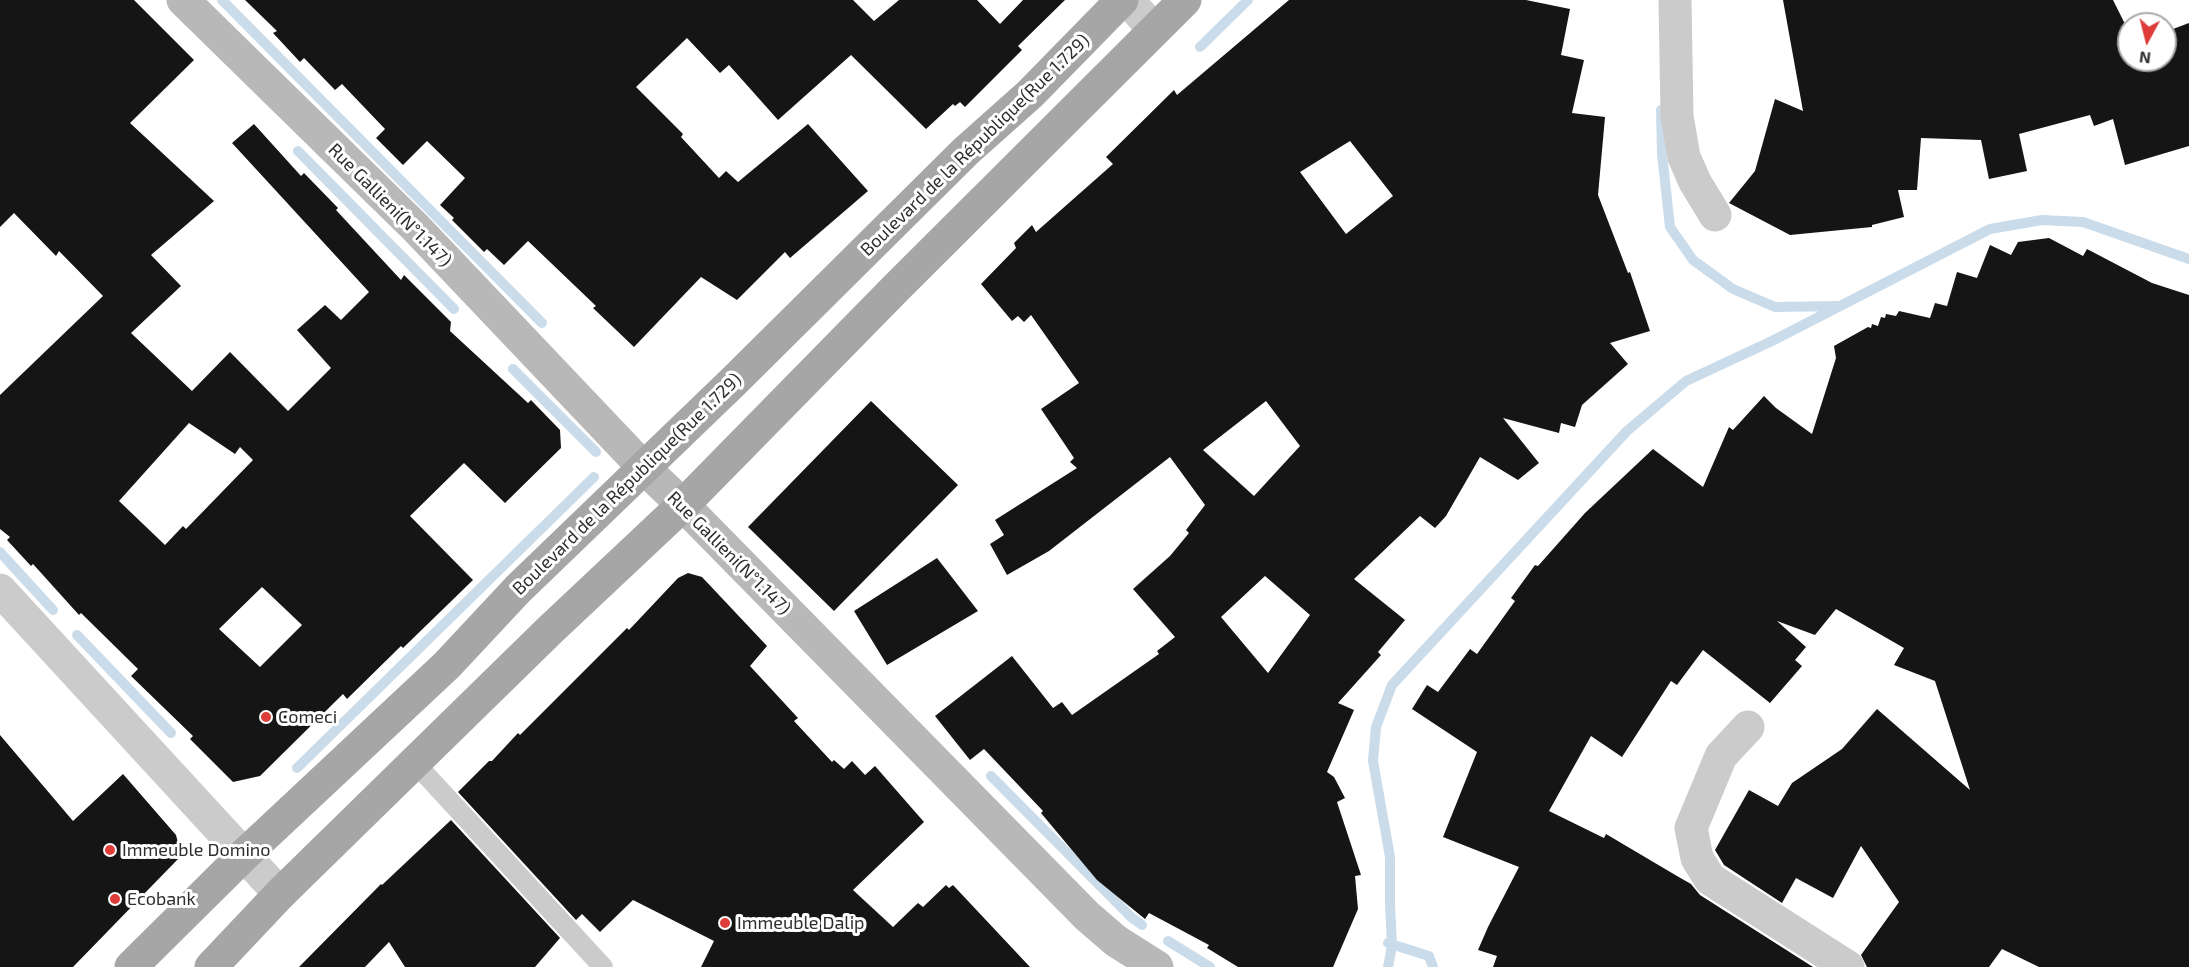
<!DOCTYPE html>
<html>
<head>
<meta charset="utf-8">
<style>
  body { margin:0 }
  #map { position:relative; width:2189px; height:967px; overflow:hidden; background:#fff; font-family:"Exo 2",sans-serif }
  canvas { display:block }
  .north { position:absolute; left:2117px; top:12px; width:60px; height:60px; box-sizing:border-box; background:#fff; border:2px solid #ababab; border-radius:50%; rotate:187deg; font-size:16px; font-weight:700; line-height:24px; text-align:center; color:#2e2e2e }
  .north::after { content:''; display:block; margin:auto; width:21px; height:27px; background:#dd3c39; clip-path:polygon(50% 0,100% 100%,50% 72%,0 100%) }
</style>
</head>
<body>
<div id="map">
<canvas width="2189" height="967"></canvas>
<div class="north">N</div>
</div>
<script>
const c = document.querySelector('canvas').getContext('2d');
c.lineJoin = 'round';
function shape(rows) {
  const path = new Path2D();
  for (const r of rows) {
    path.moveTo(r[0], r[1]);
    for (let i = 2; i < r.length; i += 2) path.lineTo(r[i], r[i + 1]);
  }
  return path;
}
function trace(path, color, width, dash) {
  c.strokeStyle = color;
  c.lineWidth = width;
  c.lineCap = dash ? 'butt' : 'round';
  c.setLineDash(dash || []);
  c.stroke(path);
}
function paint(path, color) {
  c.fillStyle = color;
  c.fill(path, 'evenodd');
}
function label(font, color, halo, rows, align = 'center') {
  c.font = font + ' "Exo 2",sans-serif';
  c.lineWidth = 6;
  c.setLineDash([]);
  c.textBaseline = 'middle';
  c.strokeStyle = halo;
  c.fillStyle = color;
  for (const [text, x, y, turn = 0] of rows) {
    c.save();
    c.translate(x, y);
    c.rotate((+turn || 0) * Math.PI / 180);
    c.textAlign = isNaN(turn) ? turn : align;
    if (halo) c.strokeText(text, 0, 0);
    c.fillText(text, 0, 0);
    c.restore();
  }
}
trace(shape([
  [222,0,542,323],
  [1200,47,1248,0],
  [1661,110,1662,154,1670,227,1693,260,1733,289,1775,307,1837,306],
  [298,151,454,309],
  [513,369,596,452],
  [0,552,53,610],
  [77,635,171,733],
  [297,768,594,477],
  [991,776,1131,917,1142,925],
  [1168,941,1210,967],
  [1388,943,1429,956,1433,967],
  [1388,967,1392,946,1390,905,1390,857,1373,761,1376,727,1392,685,1627,431,1686,381,1772,341,1990,229,2042,220,2083,222,2189,259]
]), '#cadbea', 10);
paint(shape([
  [0,0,134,0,194,60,130,123,214,201,151,255,181,286,131,333,192,391,230,352,288,411,331,368,297,330,325,305,341,320,369,292,232,143,254,124,301,176,304,173,338,208,336,210,401,280,404,275,451,322,450,331,528,403,531,400,560,430,561,448,505,503,464,463,410,516,473,580,403,648,401,646,347,699,343,694,260,776,233,782,190,739,193,736,131,676,138,669,81,613,79,615,33,564,31,566,7,540,10,537,0,529,0,395,103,296,59,251,56,256,14,213,0,227],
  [189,423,235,454,240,447,253,460,186,529,183,526,165,545,119,501],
  [262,587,302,625,260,667,219,629],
  [245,0,853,0,874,21,899,0,977,0,1000,24,1023,0,1065,0,1018,46,1022,50,965,107,960,102,955,106,953,104,926,129,851,55,778,120,729,65,720,73,687,38,636,87,683,134,681,137,719,178,726,171,738,182,808,124,868,191,790,258,785,252,737,300,701,277,634,347,593,308,596,306,528,241,504,265,487,249,484,252,452,220,454,218,440,205,465,178,427,141,403,165,376,138,385,129,342,84,335,90,304,58,300,62,273,33,277,31],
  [1289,0,1526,0,1570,9,1561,55,1584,60,1572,113,1605,117,1598,195,1628,273,1630,272,1650,331,1610,343,1628,364,1582,405,1575,427,1561,423,1559,433,1503,418,1539,463,1518,480,1480,457,1446,516,1435,528,1420,516,1354,579,1405,620,1378,652,1381,655,1338,703,1354,710,1327,772,1334,777,1345,798,1337,802,1361,875,1355,876,1358,909,1333,967,1238,967,1207,948,1209,945,1149,913,1145,919,1097,880,1041,813,1043,811,984,749,970,760,935,716,1012,656,1053,708,1062,702,1072,715,1159,654,1157,651,1175,637,1133,589,1170,556,1189,533,1186,530,1205,505,1170,457,1049,551,1007,575,990,544,1004,535,995,520,1077,468,1070,462,1074,458,1041,409,1079,383,1031,315,1024,322,1018,316,1012,321,981,284,1016,248,1014,243,1032,225,1036,232,1113,164,1106,157,1174,90,1177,95],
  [1350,141,1393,196,1346,234,1300,172],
  [1266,401,1300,446,1254,496,1203,450],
  [1265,576,1310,615,1268,673,1221,617],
  [1783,0,2113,0,2129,32,2129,60,2165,60,2165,32,2189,23,2189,146,2125,165,2113,119,2094,126,2090,115,2019,134,2027,171,1989,179,1981,140,1921,138,1917,190,1898,190,1904,217,1872,225,1872,227,1790,235,1729,203,1755,171,1775,99,1803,111],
  [2049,238,2083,256,2087,249,2152,283,2189,295,2189,967,2039,967,2002,949,1989,967,1867,967,1861,955,1899,902,1861,846,1833,898,1796,878,1782,903,1724,865,1715,850,1749,790,1778,806,1792,783,1842,749,1877,709,1970,790,1935,681,1894,665,1904,648,1836,609,1815,635,1777,621,1806,647,1795,660,1802,666,1770,703,1703,650,1677,685,1671,681,1622,757,1591,736,1549,811,1604,838,1606,834,1677,876,1691,884,1700,895,1813,967,1493,967,1497,956,1478,950,1488,927,1519,867,1443,837,1477,752,1412,709,1427,685,1438,692,1470,649,1477,654,1515,601,1511,598,1535,565,1538,566,1585,513,1653,449,1703,487,1729,427,1733,430,1764,396,1776,408,1812,434,1836,358,1834,346,1868,327,1871,328,1872,324,1878,326,1881,317,1885,318,1886,314,1896,316,1899,311,1930,318,1935,303,1947,306,1957,272,1977,278,1990,245,2011,255,2018,242],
  [871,401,958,485,834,611,748,527],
  [937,558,978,611,887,665,854,611],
  [688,573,702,577,767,646,750,666,798,718,794,721,832,762,834,760,844,769,852,761,865,775,875,766,924,822,853,890,893,927,918,903,923,907,946,885,949,888,953,885,1030,967,701,967,714,941,633,900,600,932,582,914,576,920,458,792,489,761,492,761,518,733,520,735,627,628,629,630,678,578],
  [0,735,73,821,123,774,176,835,178,843,178,859,73,967,0,967],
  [451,820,560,938,535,967,405,967,389,942,365,967,299,967,381,884,382,885]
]), '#151515');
trace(shape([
  [415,763,603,967]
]), '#cbcbcb', 20);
trace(shape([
  [1128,0,1154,30],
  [1675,0,1677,116,1684,157,1695,182,1715,215],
  [0,590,280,894],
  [1748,727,1721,756,1691,828,1697,858,1710,879,1848,967]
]), '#cbcbcb', 33);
trace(shape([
  [183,0,416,228,644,468,683,505,1087,916,1116,941,1157,967]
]), '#b8b8b8', 33);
trace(shape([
  [131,967,244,855,447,665,518,589,734,381,966,151,1030,94,1122,0],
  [211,967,280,894,550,630,683,505,897,287,1185,0]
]), '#a6a6a6', 33);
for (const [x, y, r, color] of [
  [266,717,6,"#dd3c39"],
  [110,850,6,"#dd3c39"],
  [115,899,6,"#dd3c39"],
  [725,923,6,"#dd3c39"]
]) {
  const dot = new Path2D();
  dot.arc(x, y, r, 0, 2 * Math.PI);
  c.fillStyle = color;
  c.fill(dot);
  trace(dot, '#fff', 2);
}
label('18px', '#2e2e2e', '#fff', [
  ["Boulevard de la République(Rue 1.729)",975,145,-44],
  ["Rue Gallieni(N°1.147)",390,205,45],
  ["Boulevard de la République(Rue 1.729)",627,484,-44],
  ["Rue Gallieni(N°1.147)",729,553,45]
]);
label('18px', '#2e2e2e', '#fff', [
  ["Comeci",278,717],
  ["Immeuble Domino",122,850],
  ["Ecobank",127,899],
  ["Immeuble Dalip",737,923]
], 'left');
</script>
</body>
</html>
